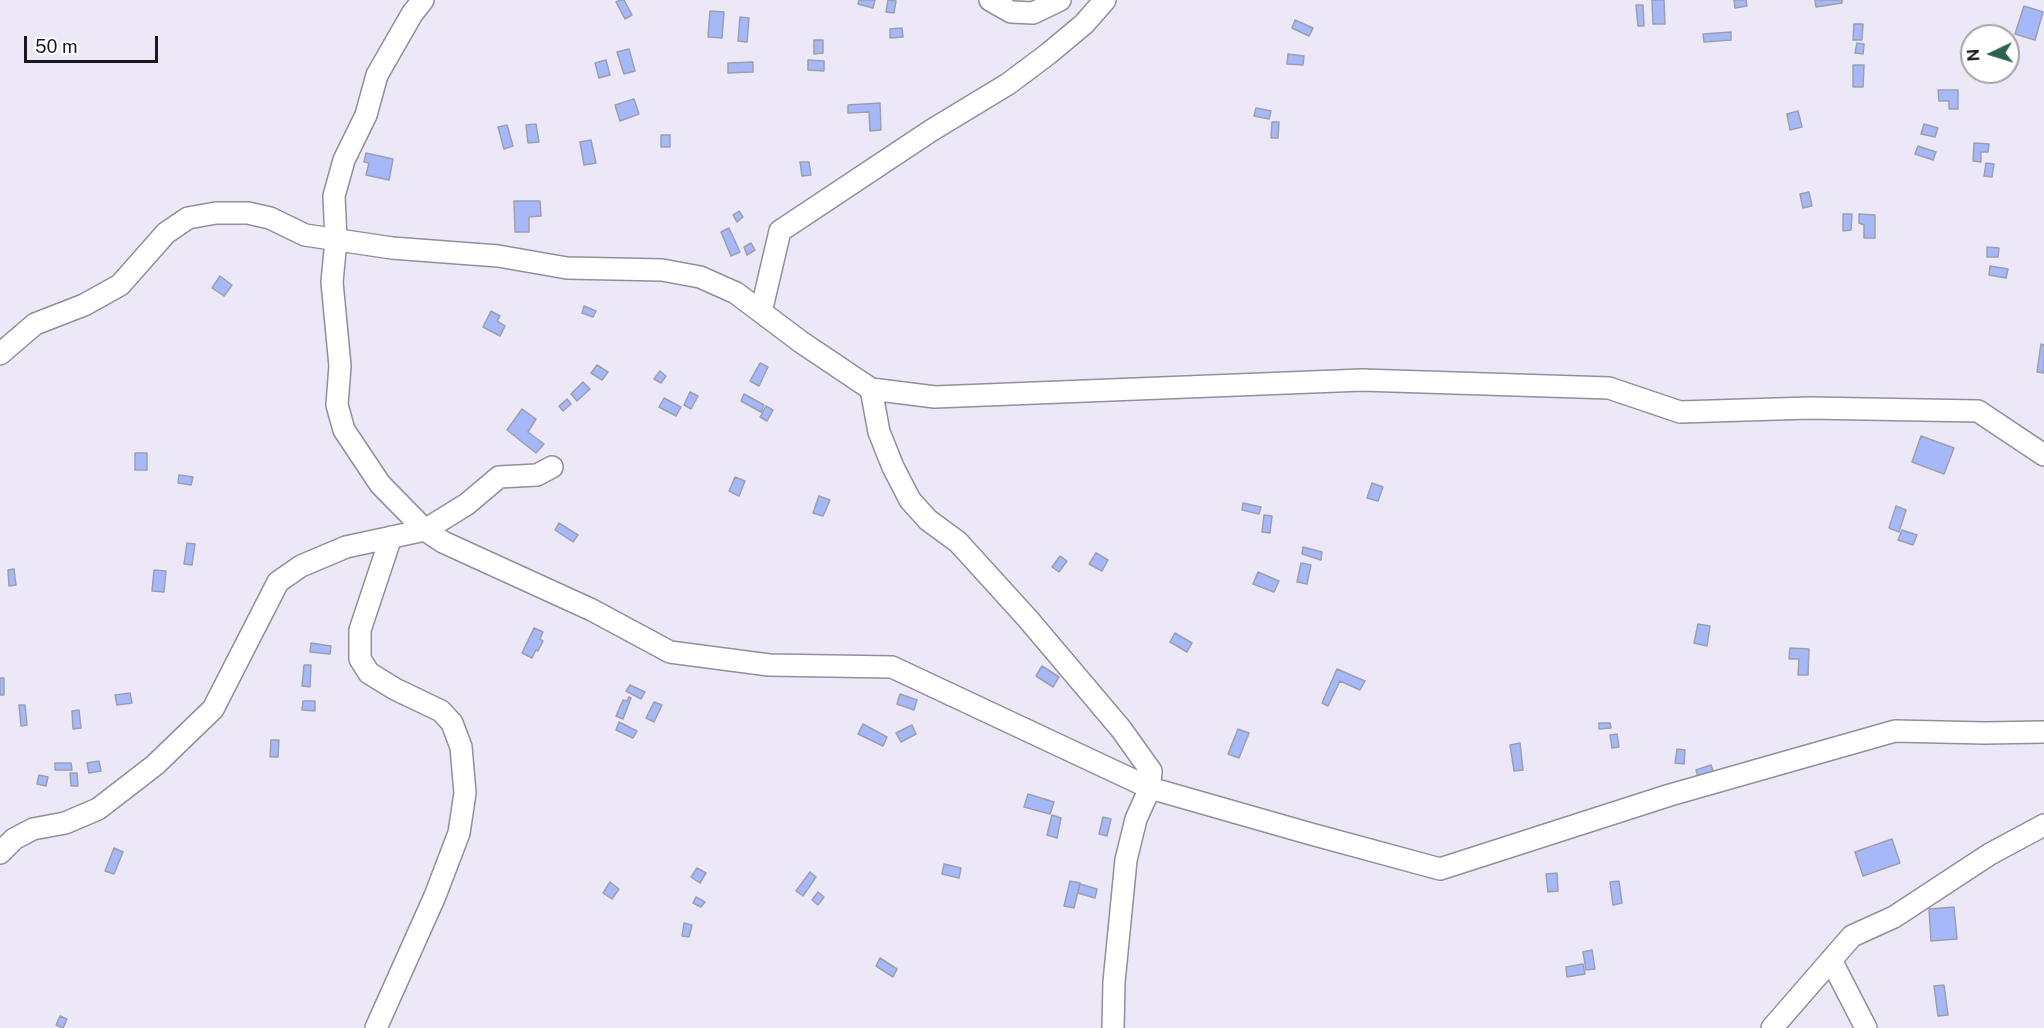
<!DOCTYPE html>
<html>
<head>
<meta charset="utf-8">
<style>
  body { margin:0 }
  #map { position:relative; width:2044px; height:1028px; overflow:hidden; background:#ede8f7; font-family:"Public Sans",sans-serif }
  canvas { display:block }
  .north { position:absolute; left:1960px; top:24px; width:60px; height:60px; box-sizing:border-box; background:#fff; border:2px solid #a4a3a5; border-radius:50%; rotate:266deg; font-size:16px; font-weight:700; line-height:24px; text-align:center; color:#1b191e }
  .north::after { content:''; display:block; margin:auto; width:21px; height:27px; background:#2b6249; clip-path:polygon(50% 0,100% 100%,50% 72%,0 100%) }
  .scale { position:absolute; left:24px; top:36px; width:134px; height:27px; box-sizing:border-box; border:3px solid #1b191e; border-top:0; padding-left:8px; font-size:18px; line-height:21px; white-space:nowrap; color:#1b191e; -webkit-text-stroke:4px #fff; paint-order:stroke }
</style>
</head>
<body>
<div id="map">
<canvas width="2044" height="1028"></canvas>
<div class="north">N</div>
<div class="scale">50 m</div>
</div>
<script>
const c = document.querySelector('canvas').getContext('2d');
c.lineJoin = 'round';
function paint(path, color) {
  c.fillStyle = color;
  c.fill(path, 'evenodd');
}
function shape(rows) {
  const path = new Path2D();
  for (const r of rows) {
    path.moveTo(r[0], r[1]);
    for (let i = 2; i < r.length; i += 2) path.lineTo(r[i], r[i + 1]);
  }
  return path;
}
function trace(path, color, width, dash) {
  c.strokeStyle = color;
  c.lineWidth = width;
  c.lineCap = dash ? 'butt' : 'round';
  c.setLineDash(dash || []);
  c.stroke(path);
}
const building = shape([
  [620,0,624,0,632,15,625,19,616,2,620,0],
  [859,0,875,0,873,8,858,4,859,0],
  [888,0,896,1,894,13,886,12,888,0],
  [1652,0,1664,0,1665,24,1653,24,1652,0],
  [1734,0,1746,0,1747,6,1735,8,1734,0],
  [1815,0,1842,0,1842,3,1816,7,1815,0],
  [1636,5,1643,5,1644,26,1638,26,1636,5],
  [2024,6,2043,12,2035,40,2015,34,2024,6],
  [710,11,724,12,722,38,708,37,710,11],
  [740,17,749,18,747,42,738,41,740,17],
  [1295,20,1313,28,1309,36,1292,28,1295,20],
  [1854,24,1863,24,1862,40,1853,40,1854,24],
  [902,28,903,37,890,38,890,29,902,28],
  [1731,32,1731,40,1704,42,1703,34,1731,32],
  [814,40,823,40,823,53,814,54,814,40],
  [1857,43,1864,44,1863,54,1855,53,1857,43],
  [629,49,635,71,624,74,617,52,629,49],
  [1288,54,1304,56,1303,65,1287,64,1288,54],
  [606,60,610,75,599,78,595,63,606,60],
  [808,60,824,61,824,71,808,70,808,60],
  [753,62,753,72,728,73,728,63,753,62],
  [1853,65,1864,65,1863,87,1853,87,1853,65],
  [1938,90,1958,90,1958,109,1949,109,1949,101,1939,101,1938,90],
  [634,99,639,114,620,121,615,105,634,99],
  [880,103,881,130,870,131,869,112,848,113,848,105,880,103],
  [1256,108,1271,111,1269,119,1254,116,1256,108],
  [1798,111,1802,127,1790,130,1787,114,1798,111],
  [1272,122,1279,122,1278,138,1271,138,1272,122],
  [536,124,539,142,528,143,526,125,536,124],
  [1924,124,1938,128,1935,137,1921,134,1924,124],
  [507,125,513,146,504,149,498,127,507,125],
  [661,135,670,135,670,147,661,147,661,135],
  [591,140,596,163,584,165,580,142,591,140],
  [1974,143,1989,144,1988,152,1981,152,1981,162,1973,161,1974,143],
  [1918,146,1936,152,1933,160,1915,154,1918,146],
  [366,153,393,159,389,180,366,175,369,163,364,162,366,153],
  [800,162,809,162,811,175,802,176,800,162],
  [1986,163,1994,164,1992,177,1984,176,1986,163],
  [1809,192,1812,206,1803,208,1800,194,1809,192],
  [514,201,540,201,541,216,529,217,529,232,515,232,514,201],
  [739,211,743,217,737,222,733,215,739,211],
  [1843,214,1852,214,1851,230,1843,231,1843,214],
  [1859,214,1875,215,1875,238,1864,238,1864,225,1859,223,1859,214],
  [729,228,740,252,731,256,721,232,729,228],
  [751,243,755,250,747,255,744,247,751,243],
  [1987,247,1999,248,1998,257,1987,257,1987,247],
  [1990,266,2008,269,2006,278,1989,275,1990,266],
  [220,276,232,285,224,296,212,288,220,276],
  [584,306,596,311,593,317,582,313,584,306],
  [491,311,500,316,497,321,505,326,500,336,483,327,491,311],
  [2041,344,2044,345,2044,373,2037,372,2041,344],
  [760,363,768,367,759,386,750,381,760,363],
  [597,365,608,372,602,380,591,373,597,365],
  [660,371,666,376,661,383,654,379,660,371],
  [583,382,590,389,577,401,571,394,583,382],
  [690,392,698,396,691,409,684,405,690,392],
  [744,394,764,405,761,412,741,401,744,394],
  [664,398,681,407,676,416,659,407,664,398],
  [567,399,571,404,563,411,559,406,567,399],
  [766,406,773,410,767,421,760,417,766,406],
  [522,409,536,419,528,432,544,444,536,453,507,430,522,409],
  [1921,436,1954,448,1944,474,1912,462,1921,436],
  [135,453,147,453,147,470,135,470,135,453],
  [179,475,193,477,191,485,178,483,179,475],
  [735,477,745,481,739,496,729,491,735,477],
  [1372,483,1383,487,1378,501,1367,498,1372,483],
  [819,496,830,500,823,516,813,513,819,496],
  [1243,503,1261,507,1259,514,1242,510,1243,503],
  [1896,506,1906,510,1899,532,1889,528,1896,506],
  [1264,515,1272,516,1270,533,1262,532,1264,515],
  [559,523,578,535,573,542,555,530,559,523],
  [1902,530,1917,535,1913,545,1898,540,1902,530],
  [187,543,195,544,192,565,184,564,187,543],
  [1303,547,1322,552,1321,560,1302,554,1303,547],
  [1096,553,1108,560,1102,571,1089,564,1096,553],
  [1060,556,1067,561,1059,572,1052,567,1060,556],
  [1301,563,1311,565,1307,584,1297,582,1301,563],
  [14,569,16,585,9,586,8,570,14,569],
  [154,570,166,571,164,592,152,591,154,570],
  [1258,572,1279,581,1274,592,1253,584,1258,572],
  [1698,624,1710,626,1707,646,1694,643,1698,624],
  [534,628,543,632,540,639,543,641,538,651,536,650,532,658,522,653,534,628],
  [1175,633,1192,643,1187,652,1170,642,1175,633],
  [311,643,331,646,330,654,310,652,311,643],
  [1790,648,1809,649,1808,675,1798,675,1799,659,1789,659,1790,648],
  [304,665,311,665,310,687,302,686,304,665],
  [1042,666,1059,677,1053,687,1036,676,1042,666],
  [1337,669,1365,681,1360,690,1340,681,1328,706,1322,703,1337,669],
  [0,678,4,678,4,695,0,695,0,678],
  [630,685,645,692,641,699,626,691,630,685],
  [130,693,132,703,117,705,115,695,130,693],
  [900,694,917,700,914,710,897,704,900,694],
  [629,697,631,698,623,719,616,716,623,700,627,701,629,697],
  [303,701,315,701,315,711,302,710,303,701],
  [654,702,662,705,654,722,646,718,654,702],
  [19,705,25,705,27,725,21,726,19,705],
  [79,710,81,728,73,729,72,711,79,710],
  [619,722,637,731,633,738,616,730,619,722],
  [1599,723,1610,723,1611,728,1599,729,1599,723],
  [863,724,887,737,883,746,858,734,863,724],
  [912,725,916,734,901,742,896,733,912,725],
  [1238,729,1249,733,1239,758,1228,754,1238,729],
  [1617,734,1619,747,1612,748,1610,735,1617,734],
  [271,740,279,740,278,757,270,757,271,740],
  [1520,743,1523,770,1514,771,1510,745,1520,743],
  [1677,749,1685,750,1684,764,1675,763,1677,749],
  [99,761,101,771,89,773,87,763,99,761],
  [55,763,71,763,72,770,55,770,55,763],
  [1711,765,1714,774,1699,780,1696,770,1711,765],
  [70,773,77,773,78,786,71,786,70,773],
  [39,775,48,777,46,786,37,784,39,775],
  [1028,794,1054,802,1050,814,1024,807,1028,794],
  [1052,815,1061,818,1057,838,1047,835,1052,815],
  [1103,817,1111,819,1107,836,1099,834,1103,817],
  [1892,839,1900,863,1863,876,1855,852,1892,839],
  [114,848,123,852,114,874,105,871,114,848],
  [944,864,961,868,959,878,942,874,944,864],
  [697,868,706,873,700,883,691,877,697,868],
  [810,872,816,877,803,896,796,891,810,872],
  [1557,873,1558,891,1548,892,1546,874,1557,873],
  [1070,881,1080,883,1074,908,1064,906,1070,881],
  [1619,881,1622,903,1613,905,1610,882,1619,881],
  [610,882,619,889,612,899,603,893,610,882],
  [1080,884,1097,889,1095,898,1078,893,1080,884],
  [818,892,824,897,818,905,812,900,818,892],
  [696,897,705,902,701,907,693,903,696,897],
  [1954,907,1957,939,1931,941,1929,909,1954,907],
  [684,923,692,925,689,937,682,936,684,923],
  [1592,950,1595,969,1586,970,1583,952,1592,950],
  [880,958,897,969,893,977,876,966,880,958],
  [1583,964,1585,974,1567,977,1566,967,1583,964],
  [1944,985,1948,1015,1938,1016,1934,986,1944,985],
  [60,1016,67,1019,63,1028,56,1025,60,1016]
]);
paint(building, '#a6b8f8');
trace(building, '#9ca0ae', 1.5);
const street = shape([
  [423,0,412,14,377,75,366,115,344,160,334,196,336,240,332,282,340,366,337,405,344,430,380,484,425,530,443,542,592,610,670,652,769,665,892,667,1150,788,1311,834,1440,869,1670,795,1895,731,1985,733,2044,732],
  [990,0,1011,12,1033,13,1060,0],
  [761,312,780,231,932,130,1008,84,1048,54,1084,24,1105,0],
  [0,354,35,324,84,305,120,285,166,233,188,218,216,213,248,213,270,218,305,235,392,248,498,256,567,268,662,270,700,277,736,293,801,342,871,389,879,432,893,467,910,500,928,520,958,542,1028,619,1121,729,1151,771,1150,788,1136,819,1126,860,1114,982,1113,1028],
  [871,389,935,397,1362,380,1609,388,1680,412,1809,408,1978,411,2044,455],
  [0,853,14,839,33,829,65,823,98,809,155,765,213,709,278,582,301,566,346,547,425,530,467,504,499,477,537,475,552,467],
  [1831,960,1866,1028],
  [376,1028,435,896,459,833,465,793,461,747,452,723,441,711,395,689,369,673,360,659,360,630,391,537],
  [1772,1028,1852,936,1894,917,1990,854,2044,825]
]);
trace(street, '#928e9b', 24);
trace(street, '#fff', 21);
</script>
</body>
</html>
